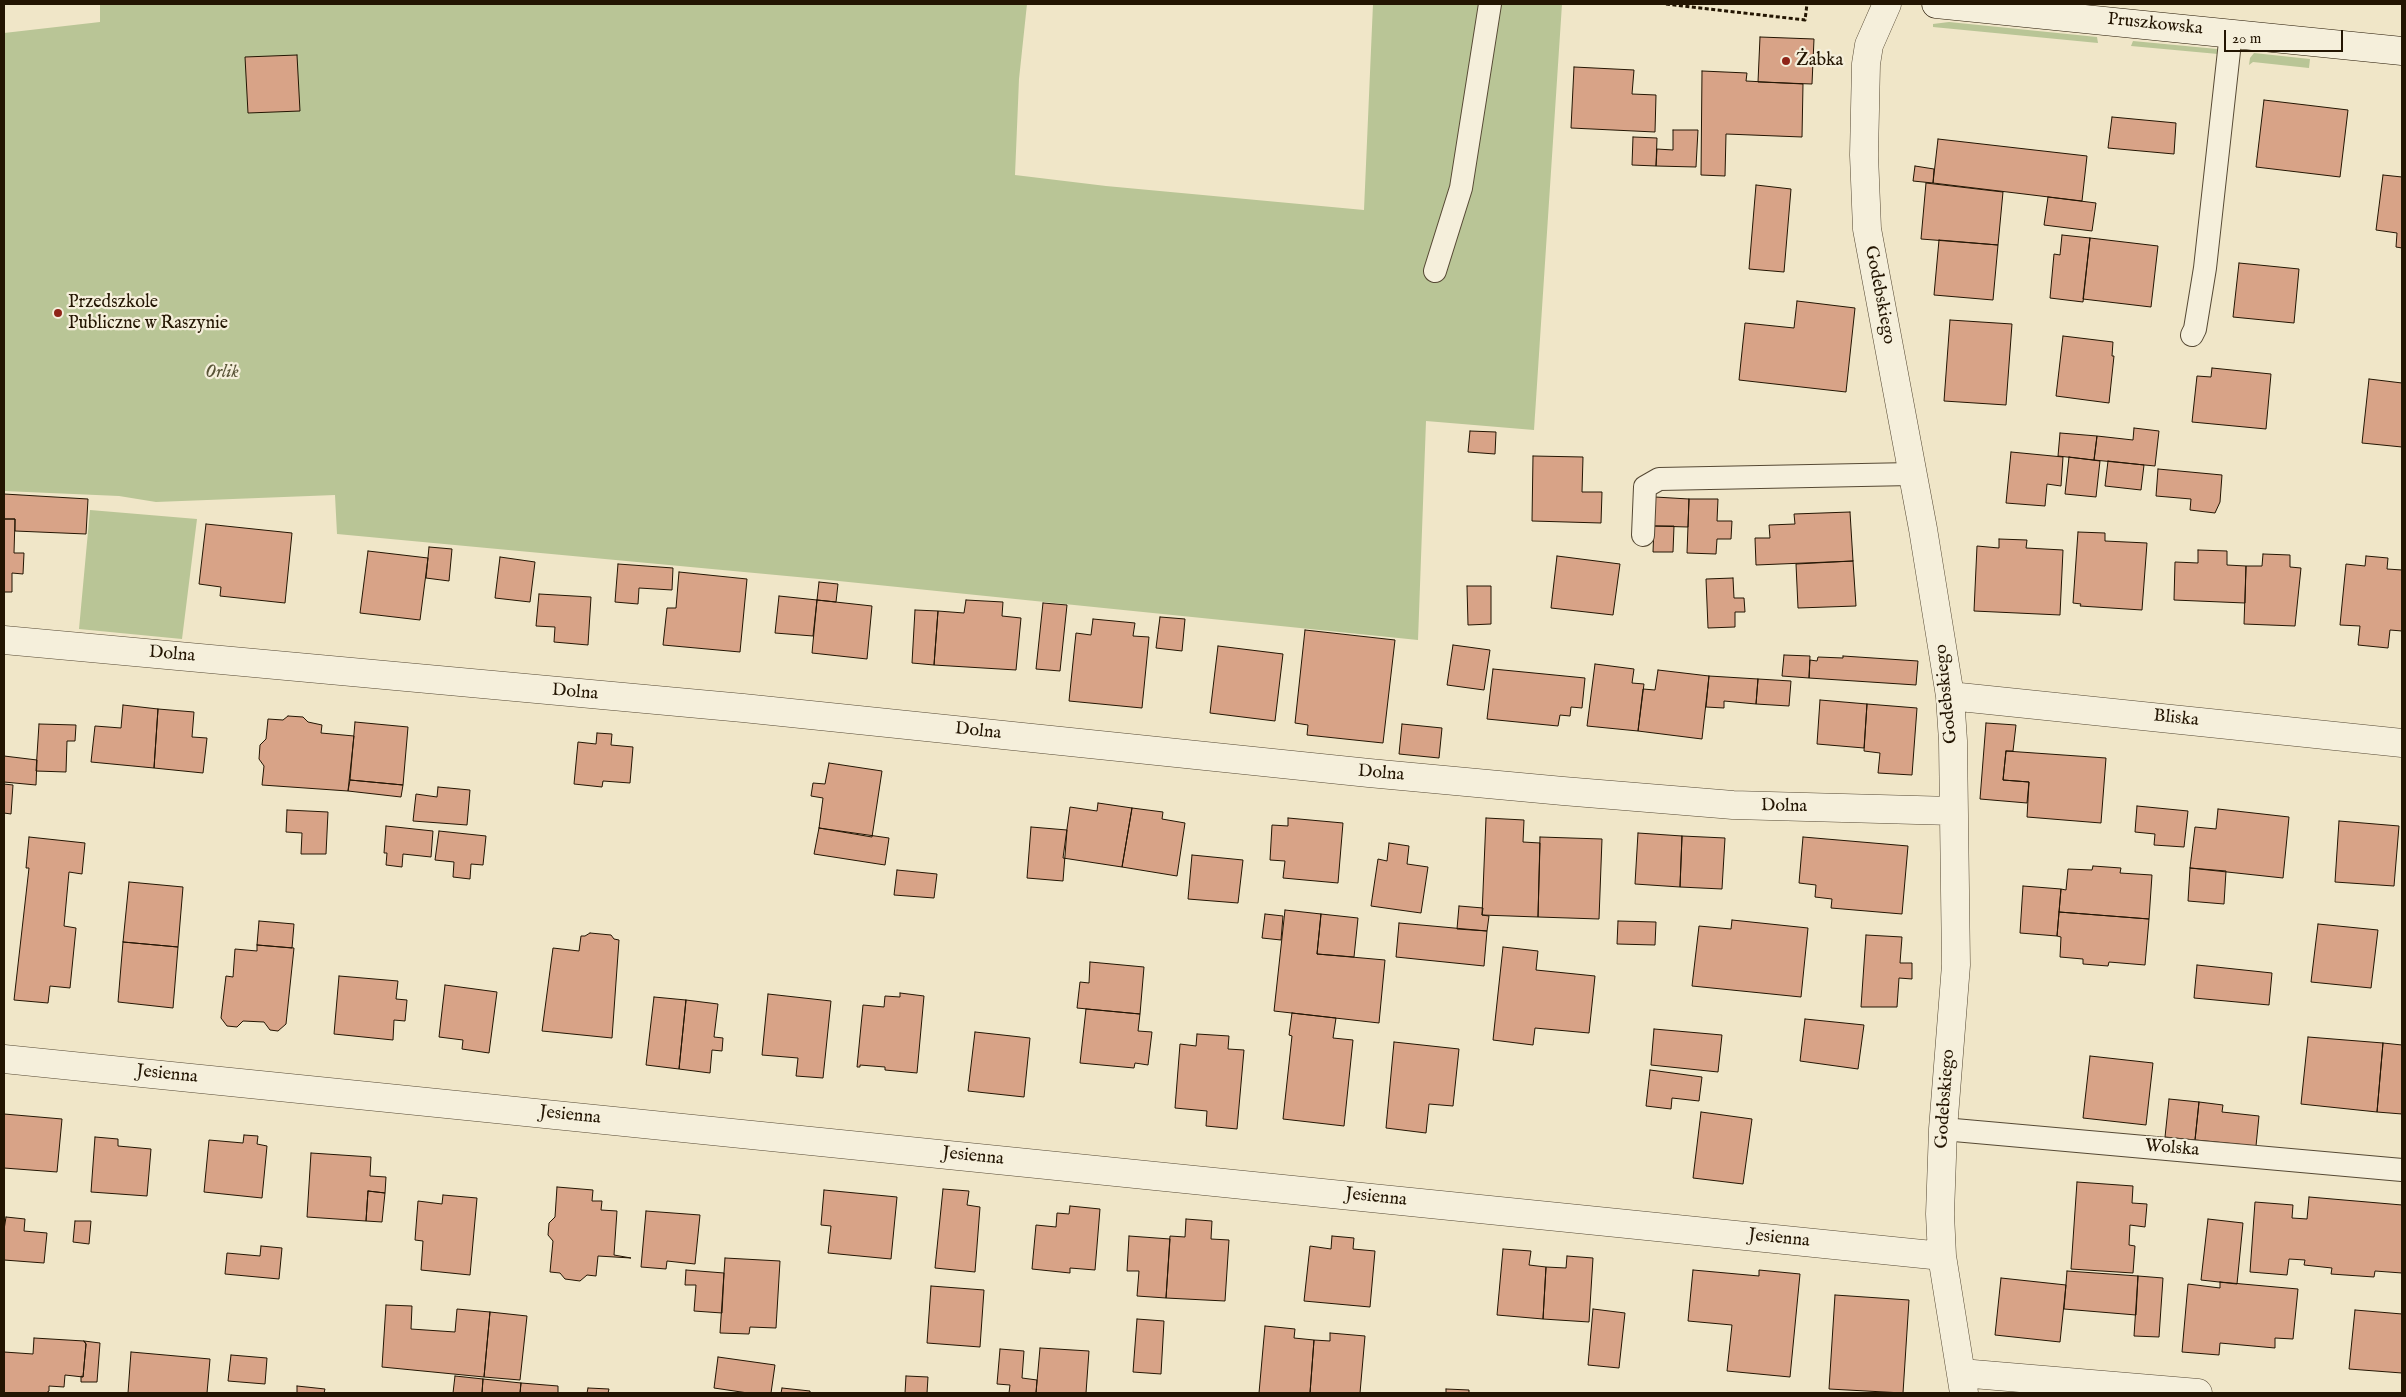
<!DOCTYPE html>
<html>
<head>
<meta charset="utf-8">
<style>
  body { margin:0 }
  #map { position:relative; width:2406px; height:1397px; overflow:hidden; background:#f0e6c8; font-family:"IM FELL English",serif }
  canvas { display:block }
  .frame { position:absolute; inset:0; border:5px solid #231502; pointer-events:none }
  .scale { position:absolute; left:2224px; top:30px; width:119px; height:22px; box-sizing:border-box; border:2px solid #231502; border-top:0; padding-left:6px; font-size:15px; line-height:18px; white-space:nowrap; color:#231502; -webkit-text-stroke:4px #f5efdb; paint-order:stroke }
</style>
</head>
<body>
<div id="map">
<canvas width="2406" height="1397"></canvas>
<div class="frame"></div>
<div class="scale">20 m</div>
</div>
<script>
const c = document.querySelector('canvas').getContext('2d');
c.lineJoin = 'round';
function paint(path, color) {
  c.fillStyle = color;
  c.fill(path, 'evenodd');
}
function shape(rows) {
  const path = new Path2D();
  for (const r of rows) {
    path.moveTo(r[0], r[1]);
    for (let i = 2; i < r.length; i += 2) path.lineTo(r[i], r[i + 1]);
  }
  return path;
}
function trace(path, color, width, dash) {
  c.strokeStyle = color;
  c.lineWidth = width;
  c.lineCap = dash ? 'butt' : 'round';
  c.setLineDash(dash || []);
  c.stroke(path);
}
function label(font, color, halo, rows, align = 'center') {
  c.font = font + ' "IM FELL English",serif';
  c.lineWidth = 4.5;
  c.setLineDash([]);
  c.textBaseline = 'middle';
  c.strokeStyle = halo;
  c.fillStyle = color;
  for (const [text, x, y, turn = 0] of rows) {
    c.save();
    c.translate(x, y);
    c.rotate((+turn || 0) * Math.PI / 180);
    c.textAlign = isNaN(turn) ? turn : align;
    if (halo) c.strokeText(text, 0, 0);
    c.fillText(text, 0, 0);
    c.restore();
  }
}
paint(shape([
  [100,4,1027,4,1019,79,1015,175,1106,186,1364,210,1373,4,1562,4,1534,430,1426,421,1418,640,819,579,337,534,335,495,156,502,119,496,4,491,4,33,100,22],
  [1949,22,2097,37,2098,43,1933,27,1933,24],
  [2133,41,2217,49,2218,54,2131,46],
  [2254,53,2310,59,2309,68,2253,62,2249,65,2250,58],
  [90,510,197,519,182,639,79,629]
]), '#b9c596');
const building = shape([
  [1760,37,1814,39,1812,84,1758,82,1760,37],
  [297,55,300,111,248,113,245,57,297,55],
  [1574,67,1634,70,1632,94,1656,95,1655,132,1571,128,1574,67],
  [1702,71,1747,73,1746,81,1803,84,1802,137,1726,134,1725,176,1701,175,1702,71],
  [2264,100,2348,110,2340,177,2256,167,2264,100],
  [2112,117,2176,123,2174,154,2108,148,2112,117],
  [1673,130,1698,130,1696,167,1656,166,1657,149,1673,150,1673,130],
  [1633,137,1657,138,1656,166,1632,165,1633,137],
  [1938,139,2087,156,2082,201,1933,183,1938,139],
  [1915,166,1934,169,1933,183,1913,181,1915,166],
  [2383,175,2402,177,2402,248,2396,247,2397,233,2376,230,2383,175],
  [1926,183,2003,192,1998,245,1921,239,1926,183],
  [1756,185,1791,189,1784,272,1749,269,1756,185],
  [2048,197,2096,203,2092,231,2044,225,2048,197],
  [2062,235,2090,238,2083,302,2050,298,2054,254,2060,255,2062,235],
  [2090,238,2158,246,2151,307,2083,299,2090,238],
  [1939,240,1998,245,1993,300,1934,295,1939,240],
  [2239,263,2299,269,2294,323,2233,317,2239,263],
  [1797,301,1855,308,1846,392,1739,380,1745,323,1794,328,1797,301],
  [1950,320,2012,324,2006,405,1944,401,1950,320],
  [2063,336,2113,342,2112,356,2114,356,2109,403,2056,396,2063,336],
  [2212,368,2271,374,2266,429,2192,422,2197,376,2211,377,2212,368],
  [2369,379,2402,383,2402,447,2362,443,2369,379],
  [2134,428,2159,431,2155,466,2094,460,2097,436,2133,440,2134,428],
  [1470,431,1496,432,1495,454,1468,452,1470,431],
  [2060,433,2097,436,2094,460,2058,456,2060,433],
  [2011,452,2063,457,2061,486,2047,484,2045,506,2006,503,2011,452],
  [1533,456,1583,457,1582,492,1602,492,1601,523,1532,521,1533,456],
  [2069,457,2100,461,2096,497,2065,494,2069,457],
  [2108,461,2144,465,2141,490,2105,486,2108,461],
  [2158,469,2222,475,2220,502,2215,513,2190,510,2191,499,2156,496,2158,469],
  [4,494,88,499,86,534,15,531,15,519,4,519,4,494],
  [1655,497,1689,499,1688,527,1654,526,1655,497],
  [1689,499,1718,499,1717,521,1732,521,1731,539,1717,539,1716,554,1687,553,1689,499],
  [1850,512,1853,561,1756,565,1755,538,1770,538,1769,525,1795,524,1794,514,1850,512],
  [4,519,15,519,14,553,24,553,23,574,12,573,12,592,4,592,4,519],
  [206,524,292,533,285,603,220,596,221,587,199,584,206,524],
  [1654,526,1674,526,1673,552,1653,552,1654,526],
  [2078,532,2105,533,2105,541,2147,543,2142,610,2080,606,2081,604,2073,603,2078,532],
  [1999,539,2027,540,2026,548,2063,550,2060,615,1974,611,1977,546,1999,548,1999,539],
  [429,547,452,549,449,581,426,578,429,547],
  [2198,550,2227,551,2227,565,2246,566,2245,603,2174,600,2175,562,2198,563,2198,550],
  [368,551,428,558,420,620,360,613,368,551],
  [2263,554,2290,555,2290,567,2301,568,2295,626,2244,624,2246,566,2262,566,2263,554],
  [1557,556,1620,564,1613,615,1551,608,1557,556],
  [2366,556,2388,558,2387,569,2402,570,2402,631,2390,630,2388,648,2358,645,2360,626,2340,625,2346,564,2365,566,2366,556],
  [500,557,535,562,530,602,495,598,500,557],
  [1853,561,1856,606,1798,608,1796,564,1853,561],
  [618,564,673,568,672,590,639,588,638,604,615,602,618,564],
  [679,572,747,579,740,652,663,645,667,608,676,608,679,572],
  [1733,578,1734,598,1744,598,1745,612,1735,612,1735,627,1708,628,1706,579,1733,578],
  [819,582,838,584,836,602,817,600,819,582],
  [1467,586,1491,586,1491,624,1468,625,1467,586],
  [539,594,591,597,588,645,554,642,555,627,536,626,539,594],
  [779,596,817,600,813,636,775,633,779,596],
  [817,600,872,606,867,659,812,653,817,600],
  [966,600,1003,602,1002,616,1021,618,1016,670,934,665,938,611,964,613,966,600],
  [1043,603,1067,605,1060,671,1036,669,1043,603],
  [915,610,938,611,934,665,912,663,915,610],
  [1160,617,1185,619,1182,651,1156,648,1160,617],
  [1093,619,1135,623,1133,636,1149,637,1142,708,1069,701,1076,633,1091,635,1093,619],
  [1305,630,1395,640,1383,743,1307,735,1308,725,1295,723,1305,630],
  [1453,645,1490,650,1484,690,1447,685,1453,645],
  [1218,646,1283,654,1275,721,1210,713,1218,646],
  [1784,655,1810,656,1809,678,1782,676,1784,655],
  [1843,656,1918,661,1916,685,1809,678,1810,660,1817,661,1818,657,1843,658,1843,656],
  [1595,664,1634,669,1632,683,1644,684,1638,731,1587,726,1595,664],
  [1493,669,1585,678,1582,708,1571,707,1570,716,1560,715,1558,726,1487,719,1493,669],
  [1658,670,1709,676,1702,739,1638,731,1643,689,1655,690,1658,670],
  [1709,676,1758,679,1756,704,1724,701,1724,708,1706,707,1709,676],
  [1758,679,1791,681,1789,706,1756,704,1758,679],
  [1820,700,1867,704,1864,748,1817,744,1820,700],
  [1867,704,1917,708,1912,775,1878,773,1880,753,1864,751,1867,704],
  [123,705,158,709,154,768,91,762,95,726,121,728,123,705],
  [158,709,194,712,192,737,207,738,203,773,154,768,158,709],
  [288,716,303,717,308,722,322,725,321,733,354,736,348,791,262,785,264,766,259,759,260,745,266,739,268,719,283,720,288,716],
  [355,722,408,727,403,785,350,780,355,722],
  [1986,723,2016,725,2013,751,2006,751,2003,780,2029,782,2027,803,1980,799,1986,723],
  [39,724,76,725,75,741,67,741,66,772,36,771,39,724],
  [1402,724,1442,728,1439,758,1399,754,1402,724],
  [597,733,612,734,611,745,633,747,630,783,603,781,602,787,574,784,578,742,596,744,597,733],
  [2006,751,2106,758,2101,823,2027,817,2029,782,2003,780,2006,751],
  [4,756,37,760,36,785,4,782,4,756],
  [829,763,882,771,872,837,819,828,823,798,811,796,813,783,825,784,829,763],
  [350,780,403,785,401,797,348,791,350,780],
  [4,784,13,785,11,814,4,813,4,784],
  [438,787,470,790,467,825,413,821,416,794,437,797,438,787],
  [1098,803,1132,808,1122,867,1063,858,1070,807,1097,811,1098,803],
  [2137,806,2188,811,2184,847,2154,845,2155,834,2135,832,2137,806],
  [1132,808,1163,812,1162,819,1185,823,1177,876,1122,867,1132,808],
  [2218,809,2289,817,2283,878,2190,868,2195,827,2216,829,2218,809],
  [287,810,328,812,326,854,301,854,302,833,286,832,287,810],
  [1288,818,1343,823,1338,883,1283,878,1285,861,1270,860,1272,825,1288,826,1288,818],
  [1486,818,1524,820,1523,842,1540,843,1538,917,1482,915,1486,818],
  [2339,821,2399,826,2394,886,2335,882,2339,821],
  [386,826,433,831,431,857,403,854,402,867,386,865,387,853,384,853,386,826],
  [1031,827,1067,830,1063,881,1027,878,1031,827],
  [819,828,889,838,885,865,814,854,819,828],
  [439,831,486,836,483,865,471,864,470,879,453,877,454,862,435,860,439,831],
  [1638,833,1682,836,1680,887,1635,884,1638,833],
  [1682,836,1725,838,1722,889,1680,887,1682,836],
  [29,837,85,843,82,874,69,872,64,926,76,928,70,988,50,986,48,1003,14,1000,29,868,26,868,29,837],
  [1540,837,1602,839,1599,919,1538,917,1540,837],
  [1803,837,1908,846,1902,914,1831,908,1832,899,1815,897,1816,885,1799,883,1803,837],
  [1389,843,1409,846,1407,864,1428,867,1421,913,1371,906,1378,859,1387,861,1389,843],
  [1192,855,1243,860,1238,903,1188,899,1192,855],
  [2093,866,2121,868,2120,873,2152,875,2149,919,2059,912,2061,889,2066,890,2068,869,2092,870,2093,866],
  [2190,868,2226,871,2224,904,2188,901,2190,868],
  [897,870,937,874,934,898,894,895,897,870],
  [129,882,183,887,178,947,123,942,129,882],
  [2023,886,2061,889,2057,936,2020,933,2023,886],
  [1459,906,1483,908,1482,915,1489,916,1487,931,1457,929,1459,906],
  [1285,910,1321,914,1317,954,1385,960,1379,1023,1274,1011,1285,910],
  [2059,912,2149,919,2145,965,2109,962,2108,966,2083,964,2083,959,2060,957,2061,937,2057,936,2059,912],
  [1265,914,1283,916,1281,940,1262,938,1265,914],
  [1321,914,1358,918,1354,957,1317,954,1321,914],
  [1732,920,1808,928,1801,997,1692,986,1699,926,1731,929,1732,920],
  [259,921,294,924,292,948,257,945,259,921],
  [1618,921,1656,922,1655,945,1617,944,1618,921],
  [1399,923,1487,931,1484,966,1396,957,1399,923],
  [2318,924,2378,930,2371,988,2311,982,2318,924],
  [590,933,611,935,614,939,619,940,612,1038,542,1031,553,948,579,951,581,936,585,936,590,933],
  [1866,935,1902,937,1900,963,1912,963,1912,979,1899,978,1897,1007,1861,1007,1866,935],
  [123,942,178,947,173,1008,118,1002,123,942],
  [257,945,294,948,286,1024,278,1031,270,1030,264,1022,243,1021,237,1027,227,1026,221,1018,226,976,233,977,235,949,257,951,257,945],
  [1503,947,1538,951,1536,970,1595,976,1589,1033,1535,1028,1533,1045,1493,1040,1503,947],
  [1090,962,1144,967,1140,1014,1077,1008,1080,982,1089,983,1090,962],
  [2197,965,2272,973,2269,1005,2194,998,2197,965],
  [339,976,398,981,396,999,407,1000,405,1021,394,1020,393,1040,334,1034,339,976],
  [445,985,497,992,489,1053,462,1049,463,1040,439,1037,445,985],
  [900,993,924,996,917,1073,885,1070,885,1067,860,1065,860,1067,857,1067,863,1005,884,1007,885,996,900,997,900,993],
  [768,994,831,1001,823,1078,796,1076,798,1058,762,1055,768,994],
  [654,997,686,1000,679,1069,646,1065,654,997],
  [686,1000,718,1004,714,1037,723,1038,722,1051,712,1050,710,1073,679,1069,686,1000],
  [1086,1009,1140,1014,1138,1031,1152,1032,1148,1065,1135,1063,1134,1068,1080,1063,1086,1009],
  [1292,1013,1336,1018,1333,1038,1353,1040,1344,1126,1283,1119,1292,1036,1289,1035,1292,1013],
  [1805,1019,1864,1025,1858,1069,1800,1061,1805,1019],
  [1654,1029,1722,1035,1718,1072,1651,1065,1654,1029],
  [975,1032,1030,1038,1024,1097,968,1091,975,1032],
  [1197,1034,1229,1036,1228,1049,1244,1050,1237,1129,1206,1126,1207,1111,1175,1108,1180,1044,1196,1046,1197,1034],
  [2308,1037,2383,1043,2377,1112,2301,1104,2308,1037],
  [1394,1042,1459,1049,1453,1106,1429,1104,1426,1133,1386,1128,1394,1042],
  [2383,1043,2402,1045,2402,1114,2377,1112,2383,1043],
  [2090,1056,2153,1063,2146,1125,2083,1118,2090,1056],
  [1650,1070,1702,1077,1699,1101,1672,1098,1671,1109,1646,1106,1650,1070],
  [2169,1099,2199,1102,2195,1140,2165,1137,2169,1099],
  [2199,1102,2223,1105,2222,1112,2259,1116,2256,1146,2195,1140,2199,1102],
  [1701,1112,1752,1119,1743,1184,1693,1178,1701,1112],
  [4,1114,62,1119,57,1172,4,1168,4,1114],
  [244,1135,258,1136,257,1144,267,1146,262,1198,204,1192,209,1140,243,1143,244,1135],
  [95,1137,118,1139,118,1146,151,1149,147,1196,91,1192,95,1137],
  [311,1153,371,1157,370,1176,386,1177,385,1193,368,1191,366,1221,307,1217,311,1153],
  [2077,1182,2133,1186,2132,1203,2147,1204,2145,1227,2130,1225,2129,1245,2135,1246,2133,1273,2071,1269,2077,1182],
  [557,1187,593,1190,592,1201,602,1201,601,1210,617,1211,614,1255,631,1258,598,1256,596,1276,587,1275,580,1281,565,1279,560,1273,550,1272,553,1241,548,1235,549,1223,555,1217,557,1187],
  [943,1189,969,1191,967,1205,980,1207,975,1272,935,1268,943,1189],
  [824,1190,897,1197,891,1259,828,1253,831,1226,821,1225,824,1190],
  [368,1191,385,1193,382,1222,366,1221,368,1191],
  [443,1195,477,1198,470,1275,421,1270,423,1241,415,1240,418,1201,442,1204,443,1195],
  [2309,1197,2402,1205,2402,1273,2375,1271,2374,1277,2331,1274,2332,1268,2304,1265,2305,1260,2289,1259,2287,1275,2250,1272,2255,1202,2293,1205,2292,1218,2307,1219,2309,1197],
  [1070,1206,1100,1209,1095,1270,1070,1268,1070,1273,1032,1269,1036,1225,1056,1227,1057,1213,1069,1214,1070,1206],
  [646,1211,700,1215,695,1264,667,1261,666,1269,641,1267,646,1211],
  [6,1217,25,1219,24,1231,47,1233,44,1263,4,1260,4,1230,6,1217],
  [1186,1219,1212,1221,1211,1239,1229,1240,1225,1301,1166,1298,1170,1236,1185,1237,1186,1219],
  [2208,1219,2243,1223,2237,1284,2201,1280,2208,1219],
  [75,1221,91,1221,89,1244,73,1242,75,1221],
  [1129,1236,1170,1239,1166,1298,1137,1296,1139,1271,1127,1271,1129,1236],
  [1332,1236,1354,1238,1353,1249,1375,1251,1370,1307,1304,1301,1310,1246,1331,1249,1332,1236],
  [261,1246,282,1248,279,1279,225,1274,227,1253,260,1256,261,1246],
  [1503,1249,1531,1251,1529,1265,1546,1267,1543,1319,1497,1315,1503,1249],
  [1567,1256,1593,1258,1589,1322,1543,1319,1546,1267,1566,1268,1567,1256],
  [725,1258,780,1261,776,1328,750,1327,749,1334,720,1333,725,1258],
  [686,1270,724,1273,722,1313,694,1311,696,1285,685,1285,686,1270],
  [1693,1270,1759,1276,1759,1270,1800,1274,1790,1377,1727,1371,1732,1325,1688,1321,1693,1270],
  [2067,1271,2138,1276,2136,1315,2064,1309,2067,1271],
  [2138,1276,2163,1278,2159,1337,2134,1336,2138,1276],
  [2001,1278,2066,1285,2060,1342,1995,1335,2001,1278],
  [2220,1282,2298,1289,2293,1339,2275,1338,2275,1348,2220,1343,2219,1355,2182,1352,2188,1284,2220,1288,2220,1282],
  [931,1286,984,1290,980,1347,927,1343,931,1286],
  [1835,1295,1909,1300,1903,1393,1829,1389,1835,1295],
  [386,1305,412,1306,411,1329,455,1332,457,1309,490,1312,484,1377,382,1367,386,1305],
  [1593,1309,1625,1313,1619,1368,1588,1365,1593,1309],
  [2355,1310,2402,1314,2402,1373,2349,1369,2355,1310],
  [490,1312,527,1316,520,1380,484,1377,490,1312],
  [1137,1319,1164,1321,1161,1374,1133,1372,1137,1319],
  [1265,1326,1295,1329,1294,1338,1314,1340,1310,1393,1259,1393,1265,1326],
  [1330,1333,1365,1336,1360,1393,1310,1393,1314,1340,1330,1341,1330,1333],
  [34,1338,84,1341,86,1344,83,1377,65,1375,64,1387,49,1386,49,1391,46,1393,4,1393,4,1352,33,1354,34,1338],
  [84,1341,100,1343,97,1382,81,1382,81,1376,83,1377,86,1344,84,1341],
  [1040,1348,1089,1351,1086,1393,1036,1393,1040,1348],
  [1000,1349,1024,1351,1022,1378,1037,1380,1036,1393,1009,1393,1010,1385,997,1384,1000,1349],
  [131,1352,210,1359,207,1393,128,1393,131,1352],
  [231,1355,267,1358,265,1384,228,1381,231,1355],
  [718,1357,775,1365,771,1393,748,1393,714,1388,718,1357],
  [455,1376,483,1379,482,1393,453,1393,455,1376],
  [906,1376,928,1377,927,1393,905,1393,906,1376],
  [483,1379,521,1383,520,1393,482,1393,483,1379],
  [521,1383,558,1386,558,1393,520,1393,521,1383],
  [297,1386,325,1389,324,1393,297,1393,297,1386],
  [588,1388,609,1389,608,1393,587,1393,588,1388],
  [782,1388,810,1391,810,1393,781,1393,782,1388],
  [1446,1389,1469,1390,1469,1393,1446,1393,1446,1389]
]);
paint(building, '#d8a387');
trace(building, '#231502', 1);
const lane = shape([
  [1435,271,1461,188,1490,4],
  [2192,335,2195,329,2205,268,2231,33],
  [1643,535,1645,487,1659,479,1912,474],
  [1943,1129,2402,1170]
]);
const street = shape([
  [1887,4,1869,45,1866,64,1864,155,1867,229,1923,529,1950,696,1953,741,1956,965,1943,1129,1940,1214,1942,1256,1964,1393],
  [4,640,743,708,1369,773,1563,791,1733,805,1953,811],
  [1950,696,2402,743],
  [4,1059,1942,1256],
  [1961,1373,2198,1393]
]);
const secondary = shape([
  [1936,4,2402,51]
]);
trace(lane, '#564934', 24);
trace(street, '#564934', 29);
trace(secondary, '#231502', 29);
trace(shape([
  [1666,4,1805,20,1807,4]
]), '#231502', 3, [4, 2.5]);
trace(lane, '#f5efdb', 22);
trace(street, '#f5efdb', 28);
trace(secondary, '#f5efdb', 28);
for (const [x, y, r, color] of [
  [1786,61,5,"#8f2418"],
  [58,313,5,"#8f2418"]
]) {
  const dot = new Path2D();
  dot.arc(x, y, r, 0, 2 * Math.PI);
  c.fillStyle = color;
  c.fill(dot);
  trace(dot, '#f5efdb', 2);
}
label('18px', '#231502', '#f5efdb', [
  ["Pruszkowska",2155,25,6],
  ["Godebskiego",1879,295,79],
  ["Dolna",172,655,5],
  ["Dolna",575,693,5],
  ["Godebskiego",1947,694,-96],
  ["Bliska",2176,719,6],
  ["Dolna",978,732,6],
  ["Dolna",1381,774,5],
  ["Dolna",1784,807,1],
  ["Jesienna",167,1075,6],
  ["Godebskiego",1946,1099,-86],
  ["Jesienna",570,1116,6],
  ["Wolska",2172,1149,5],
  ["Jesienna",973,1157,6],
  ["Jesienna",1376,1198,6],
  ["Jesienna",1779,1239,6]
]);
label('18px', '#231502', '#f5efdb', [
  ["Żabka",1796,61],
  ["Przedszkole",68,303],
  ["Publiczne w Raszynie",68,324]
], 'left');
label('italic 18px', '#585336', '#f5efdb', [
  ["Orlik",222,373]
]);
</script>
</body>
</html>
